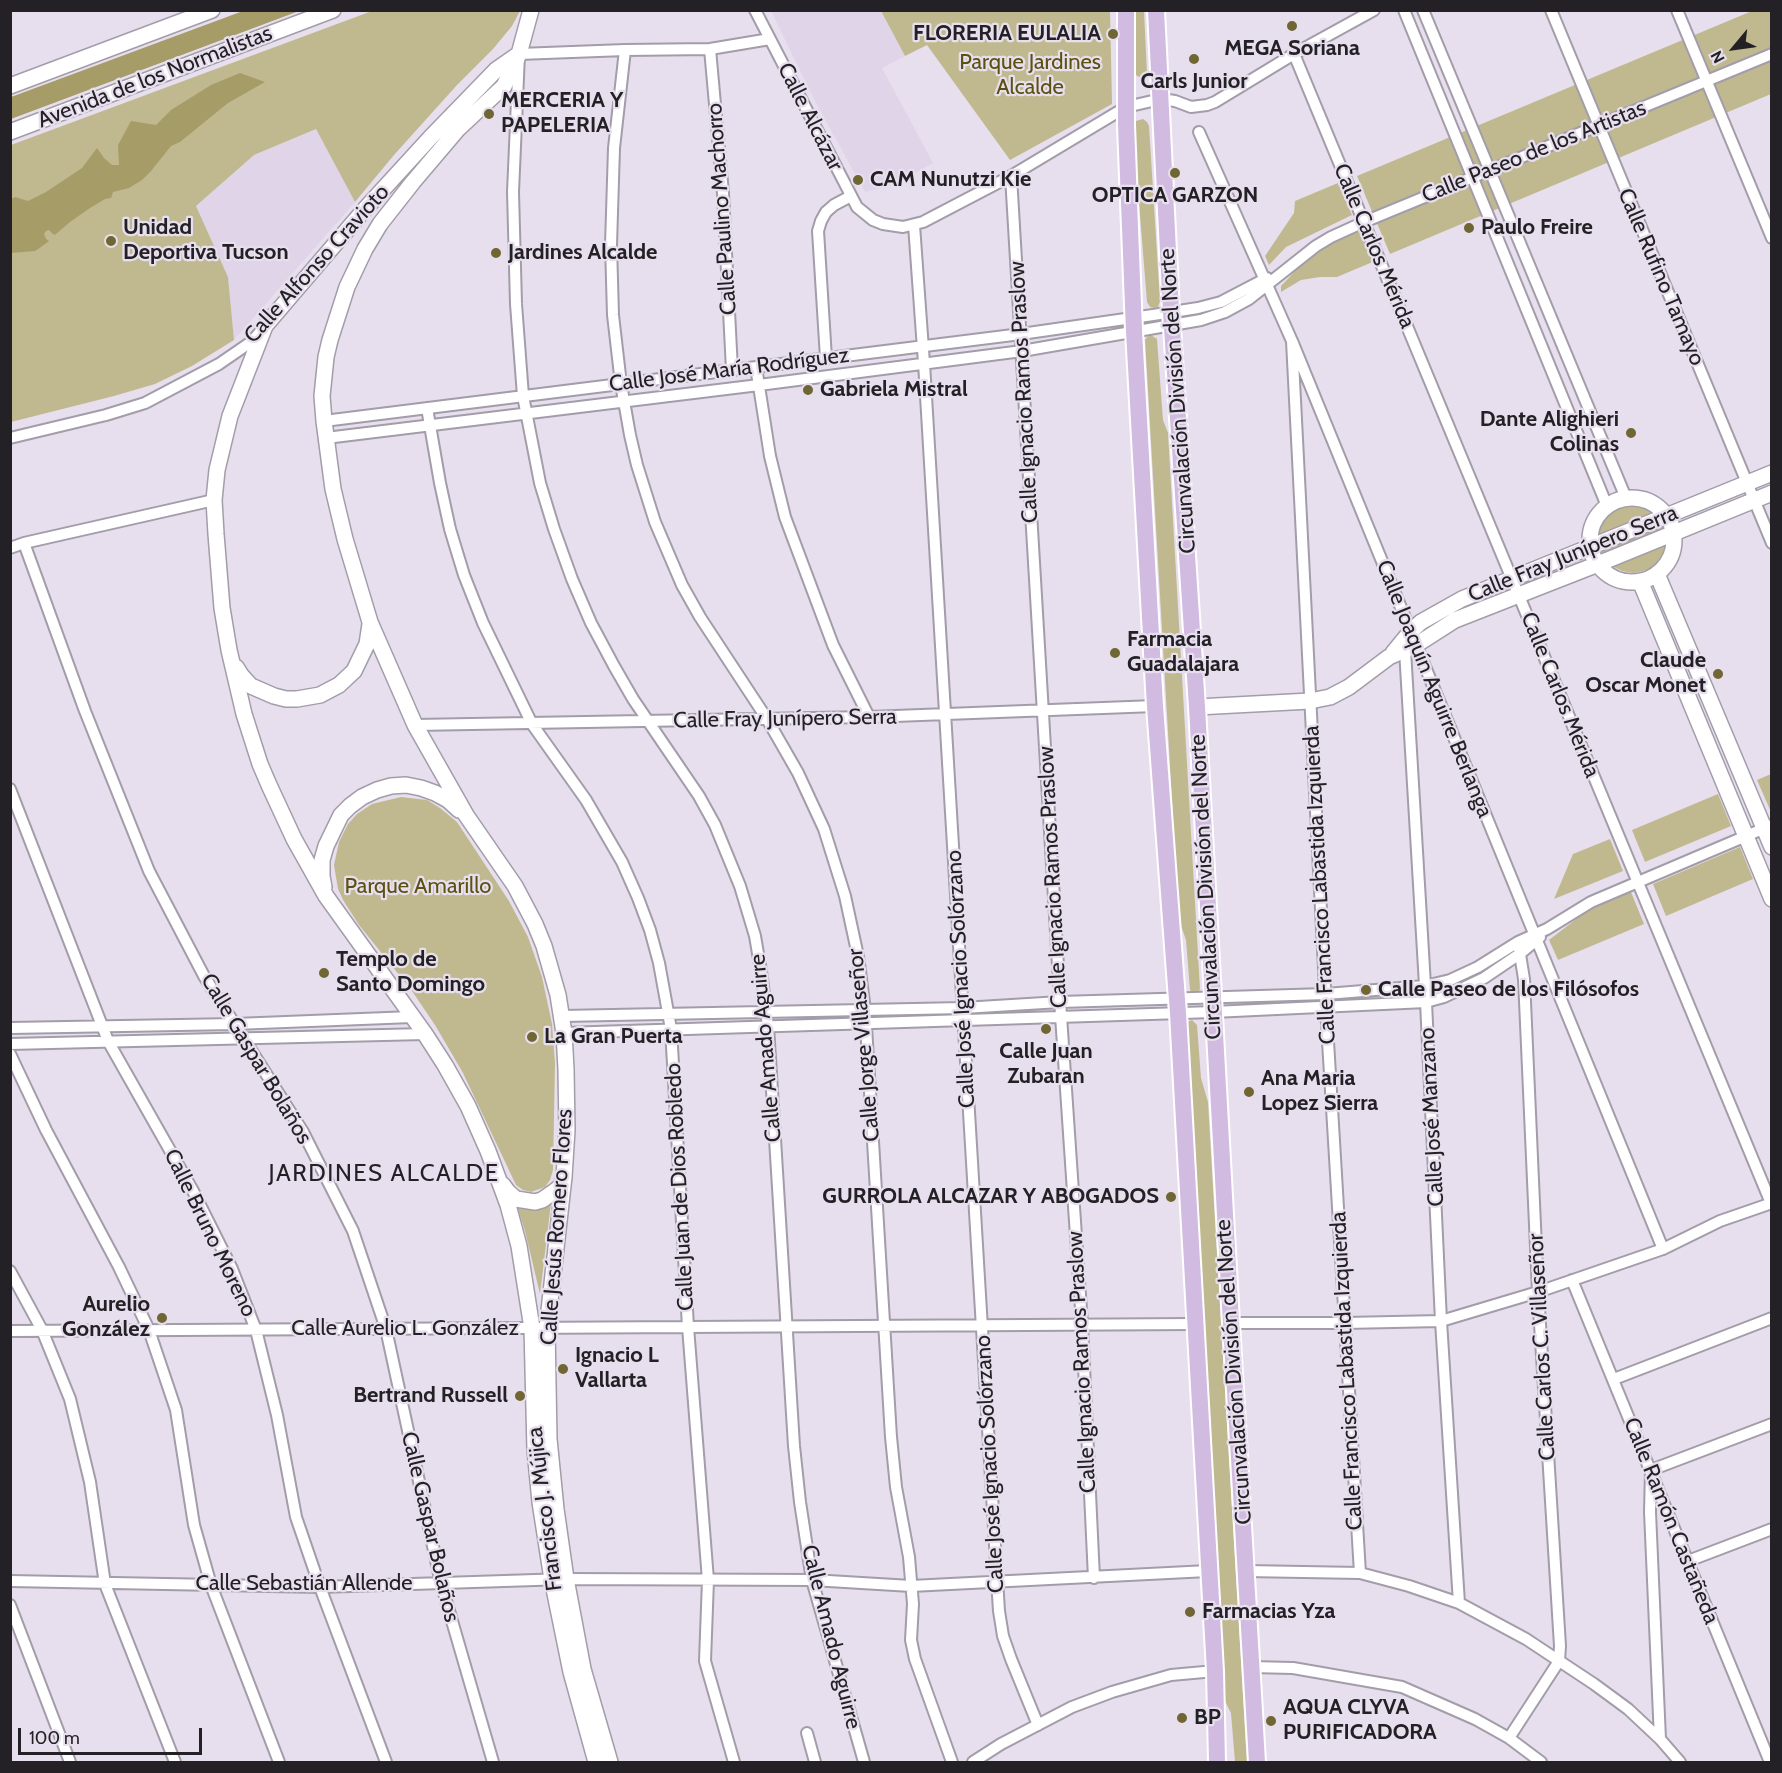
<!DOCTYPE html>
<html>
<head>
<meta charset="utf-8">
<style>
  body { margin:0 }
  #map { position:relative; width:1782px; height:1773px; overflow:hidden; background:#e7dfed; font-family:Cabin,sans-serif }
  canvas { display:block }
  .frame { position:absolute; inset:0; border:12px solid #242126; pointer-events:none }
  .north { position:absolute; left:1704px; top:18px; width:60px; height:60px; -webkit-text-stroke:4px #e7dfed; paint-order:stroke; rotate:241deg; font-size:16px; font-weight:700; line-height:24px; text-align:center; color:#242126 }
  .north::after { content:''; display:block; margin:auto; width:21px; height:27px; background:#242126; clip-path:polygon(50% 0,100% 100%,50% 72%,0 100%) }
  .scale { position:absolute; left:18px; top:1728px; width:184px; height:27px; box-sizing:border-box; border:3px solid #242126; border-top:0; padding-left:8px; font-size:18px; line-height:21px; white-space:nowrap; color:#242126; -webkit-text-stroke:4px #e7dfed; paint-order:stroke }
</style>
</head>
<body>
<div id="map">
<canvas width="1782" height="1773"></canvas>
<div class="frame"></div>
<div class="north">N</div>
<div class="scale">100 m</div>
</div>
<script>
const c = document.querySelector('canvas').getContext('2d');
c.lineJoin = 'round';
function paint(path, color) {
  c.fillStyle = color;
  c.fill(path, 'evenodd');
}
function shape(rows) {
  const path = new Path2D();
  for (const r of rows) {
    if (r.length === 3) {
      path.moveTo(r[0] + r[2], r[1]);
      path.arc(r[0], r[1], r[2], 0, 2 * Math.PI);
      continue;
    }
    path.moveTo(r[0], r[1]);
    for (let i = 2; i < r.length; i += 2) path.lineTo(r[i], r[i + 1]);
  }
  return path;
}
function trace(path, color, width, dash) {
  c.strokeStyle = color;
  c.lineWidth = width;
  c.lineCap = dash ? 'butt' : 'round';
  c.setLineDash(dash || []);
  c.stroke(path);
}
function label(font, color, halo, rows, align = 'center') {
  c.font = font + ' Cabin,sans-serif';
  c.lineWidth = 4.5;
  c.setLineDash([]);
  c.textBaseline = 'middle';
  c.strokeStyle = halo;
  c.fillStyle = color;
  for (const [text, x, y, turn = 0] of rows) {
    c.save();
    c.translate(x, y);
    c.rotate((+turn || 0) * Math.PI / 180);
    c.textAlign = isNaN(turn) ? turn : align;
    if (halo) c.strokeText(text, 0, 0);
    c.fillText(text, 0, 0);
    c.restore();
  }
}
paint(shape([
  [771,11,881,11,905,56,882,68,933,163,890,186,865,192,816,103],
  [316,129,355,202,234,340,228,277,196,206,254,155]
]), '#e0d4e9');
paint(shape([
  [372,11,520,11,512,26,493,49,457,85,394,155,355,202,316,129,254,155,196,206,228,277,234,340,192,366,155,384,114,396,11,422,11,145],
  [881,11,1110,11,1112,104,1010,160,927,45,905,56],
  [1134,11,1144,11,1147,74,1141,78,1134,74],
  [1752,11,1771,11,1771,94,1390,254,1357,176],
  [1143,119,1147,122,1149,126,1160,301,1158,307,1154,308,1150,307,1147,302,1133,129,1136,121],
  [1338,183,1352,215,1286,247,1269,265,1265,256,1294,213,1295,201],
  [1362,230,1375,261,1337,277,1320,277,1301,280,1281,292,1281,286,1315,250],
  [1151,335,1157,339,1163,420,1168,433,1200,989,1199,991,1195,994,1190,990,1186,940,1179,920,1145,340,1147,337],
  [1630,505,1642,506,1654,512,1599,535,1602,524,1609,514,1619,508],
  [1663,523,1666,530,1603,556,1600,548],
  [1667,544,1661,559,1653,567,1643,571,1633,573,1622,571,1612,566],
  [1771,774,1772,811,1771,812,1757,780],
  [1718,794,1731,826,1645,862,1632,830],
  [401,797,427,800,440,808,457,822,509,901,528,937,542,977,552,1024,555,1063,553,1170,550,1180,545,1187,531,1192,523,1190,516,1185,463,1073,435,1025,412,991,359,925,343,900,338,889,334,865,339,842,348,824,357,814,372,804],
  [1610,839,1623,871,1554,899,1573,854],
  [1740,847,1753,879,1666,916,1653,884],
  [1631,892,1644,924,1558,960,1549,940,1588,910],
  [1192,1020,1197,1025,1201,1078,1208,1102,1247,1762,1235,1762,1231,1713,1225,1701,1186,1026,1187,1022],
  [551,1203,540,1294,525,1231,517,1206,533,1210]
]), '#c0b98f');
paint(shape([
  [243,11,299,11,11,119,11,97],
  [240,73,265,82,228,103,180,142,171,146,151,171,142,180,129,188,113,192,111,198,105,199,90,208,70,222,56,234,54,235,49,230,46,231,44,234,46,239,49,241,41,247,35,251,11,253,11,199,15,197,28,201,46,192,82,168,97,148,104,158,112,165,119,165,118,145,131,121,156,125,171,110,211,85]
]), '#a69c68');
const street = shape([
  [755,10,857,207,873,220,883,224,903,227,923,222,1011,176,1126,107,1161,99,1175,101,1191,107,1207,105,1215,102,1294,54,1374,10],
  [1404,10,1607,506],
  [1423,10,1626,498],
  [1551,10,1772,543],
  [1677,10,1772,238],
  [770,39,710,49,625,50,519,54,513,192,516,304,523,396,533,447,540,483,554,529,572,579,591,623,614,666,633,699,699,796,715,825,740,886,755,936,761,971,768,1026,794,1446,800,1502,812,1580,864,1762],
  [710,49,723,193,732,370],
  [625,50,614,148,611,245,613,315,621,384,630,435,637,465,655,522,682,585,700,617,767,719,798,773,824,829,845,896,858,956,865,1010,891,1437,896,1487,909,1557,913,1604,911,1640,915,1659,952,1762],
  [1294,54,1771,1203],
  [1199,132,1292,341,1663,1249],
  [1011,176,1061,1016,1082,1324,1094,1578],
  [914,225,924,363,999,1611,1003,1636,1011,1659,1038,1725],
  [1292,341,1326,1008,1360,1573],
  [826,358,818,231,821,221,826,212,834,205,851,196],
  [756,367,770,456,785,517,833,645,869,717],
  [427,408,440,483,450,529,464,575,483,623,532,724,586,800,622,862,638,898,650,930,659,963,671,1029,688,1327,708,1580,705,1661,734,1762],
  [324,421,1021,334,1153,315,1198,308,1221,302,1267,278],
  [10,438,106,415,145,403,219,364,251,342,261,331],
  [326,438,759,385,1022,351,1201,320,1225,312,1249,299,1316,246,1331,237,1364,222,1772,54],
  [24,543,85,711,149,871,204,976,303,1132,353,1231,386,1329,441,1583,493,1762],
  [10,548,24,543,214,500],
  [1406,646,1405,650,1426,1002,1441,1321,1459,1603],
  [415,725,869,717,1155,706],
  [10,789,108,1041,193,1191,232,1269,256,1330,277,1415,296,1517,320,1587,386,1762],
  [562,1016,963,1008,1060,1002,1326,994,1425,986,1450,980,1478,967,1518,942,1547,929,1591,902,1772,825],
  [10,1028,235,1024,412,1017],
  [564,1033,1213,1012,1426,1002,1444,997,1484,978,1521,953,1540,937],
  [10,1044,425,1034],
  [10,1054,46,1130,119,1267,149,1330,176,1410,194,1525,211,1585,279,1762],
  [10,1271,42,1330,70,1399,90,1482,105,1584,175,1762],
  [1572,1280,1770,1762],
  [1231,1323,1345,1323,1441,1321,1538,1292,1663,1249,1720,1221,1772,1203],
  [10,1331,1195,1324],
  [1614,1379,1772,1318],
  [1688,1561,1772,1529],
  [1246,1571,1360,1573,1409,1586,1459,1603,1526,1639,1594,1684,1628,1709,1660,1739,1680,1762],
  [10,1581,320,1587,566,1579,812,1580,911,1586,1208,1571],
  [10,1605,70,1762],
  [1251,1667,1293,1668,1402,1687,1475,1719,1509,1738,1541,1762],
  [807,1733,815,1762],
  [1509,1738,1559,1661,1560,1646,1538,1292,1524,979,1519,948],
  [1660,1739,1650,1512,1651,1470,1772,1424],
  [973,1762,1001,1744,1072,1707,1112,1692,1171,1675,1215,1671]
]);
const secondary = shape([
  [531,10,519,54,504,86,458,129,413,182,380,224,365,249,347,287,330,340,326,357,322,396,324,421,333,489,345,539,370,622,415,725,466,815,515,886,535,924,544,946,558,995,564,1033,566,1069,567,1130,564,1177,547,1328,549,1439,556,1509,566,1579,583,1669,610,1762],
  [519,54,496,70,430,138,365,209,265,326,230,416,217,470,214,500,216,534,222,608,229,650,244,714,260,764,269,785,294,839,326,896,425,1034,445,1065,468,1106,488,1151,508,1205,519,1246,532,1328,535,1450,540,1502,552,1579,571,1672,596,1762],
  [10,86,212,10],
  [10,132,333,10],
  [1632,540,42],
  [1657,574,1772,847],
  [1640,581,1772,899],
  [1393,653,1411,631,1421,622,1462,599,1772,473],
  [236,667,241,675,251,686,274,696,286,699,297,699,320,695,339,685,354,671,367,644,370,624],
  [1197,707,1310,701,1330,697,1349,687,1389,657,1416,645,1455,620,1598,564,1772,493],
  [324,887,322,876,322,860,326,846,341,815,350,806,362,797,377,790,391,786,406,785,421,788,435,793,448,800,459,810],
  [503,1185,508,1192,516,1199,535,1202,542,1200,555,1191,561,1186,564,1178]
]);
const primary = shape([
  [1126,10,1126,125,1134,331,1155,706,1178,1013,1215,1671,1217,1762],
  [1156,10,1171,312,1197,707,1231,1323,1257,1762]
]);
trace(street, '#a39ca9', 14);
trace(secondary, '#a39ca9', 18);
trace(primary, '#fff', 20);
trace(street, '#fff', 10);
trace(secondary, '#fff', 15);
trace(primary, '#d2bbe1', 16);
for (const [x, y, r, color] of [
  [1292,26,6,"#6f6633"],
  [1113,34,6,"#6f6633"],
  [1194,59,6,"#6f6633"],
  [489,114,6,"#6f6633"],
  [1175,173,6,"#6f6633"],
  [858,180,6,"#6f6633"],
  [1469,228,6,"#6f6633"],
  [111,241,6,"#6f6633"],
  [496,253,6,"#6f6633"],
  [808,390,6,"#6f6633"],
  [1631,433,6,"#6f6633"],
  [1115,653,6,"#6f6633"],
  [1718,674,6,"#6f6633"],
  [324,973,6,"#6f6633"],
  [1366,990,6,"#6f6633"],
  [1046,1029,6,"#6f6633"],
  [532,1037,6,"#6f6633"],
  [1249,1092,6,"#6f6633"],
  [1171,1197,6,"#6f6633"],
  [162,1318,6,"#6f6633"],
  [563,1369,6,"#6f6633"],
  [520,1396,6,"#6f6633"],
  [1190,1612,6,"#6f6633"],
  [1182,1718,6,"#6f6633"],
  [1271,1721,6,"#6f6633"]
]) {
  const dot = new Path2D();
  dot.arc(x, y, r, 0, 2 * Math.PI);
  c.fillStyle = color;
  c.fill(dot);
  trace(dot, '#e7dfed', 2);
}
label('bold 22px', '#242126', '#e7dfed', [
  ["FLORERIA EULALIA",1101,34,"right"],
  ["MEGA Soriana",1292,49,"center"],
  ["Carls Junior",1194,82,"center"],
  ["MERCERIA Y",501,101],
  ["PAPELERIA",501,126],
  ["CAM Nunutzi Kie",870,180],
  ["OPTICA GARZON",1175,196,"center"],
  ["Unidad",123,228],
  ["Deportiva Tucson",123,253],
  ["Paulo Freire",1481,228],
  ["Jardines Alcalde",508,253],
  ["Gabriela Mistral",820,390],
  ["Dante Alighieri",1619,420,"right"],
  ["Colinas",1619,445,"right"],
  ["Farmacia",1127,640],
  ["Guadalajara",1127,665],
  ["Claude",1706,661,"right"],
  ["Oscar Monet",1706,686,"right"],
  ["Templo de",336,960],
  ["Santo Domingo",336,985],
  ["Calle Paseo de los Filósofos",1378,990],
  ["La Gran Puerta",544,1037],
  ["Calle Juan",1046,1052,"center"],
  ["Zubaran",1046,1077,"center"],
  ["Ana Maria",1261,1079],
  ["Lopez Sierra",1261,1104],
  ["GURROLA ALCAZAR Y ABOGADOS",1159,1197,"right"],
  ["Aurelio",150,1305,"right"],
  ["González",150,1330,"right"],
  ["Ignacio L",575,1356],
  ["Vallarta",575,1381],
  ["Bertrand Russell",508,1396,"right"],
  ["Farmacias Yza",1202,1612],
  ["AQUA CLYVA",1283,1708],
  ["PURIFICADORA",1283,1733],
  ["BP",1194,1718]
], 'left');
label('22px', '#5c5111', '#e7dfed', [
  ["Parque Jardines",1030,63],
  ["Alcalde",1030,88],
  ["Parque Amarillo",418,887]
]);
label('22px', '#242126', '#e7dfed', [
  ["Avenida de los Normalistas",155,77,-21],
  ["Calle Alcázar",810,117,63],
  ["Calle Paseo de los Artistas",1534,152,-22],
  ["Calle Paulino Machorro",722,209,-94],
  ["Calle Carlos Mérida",1374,246,67],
  ["Calle Alfonso Cravioto",317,264,-48],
  ["Calle Rufino Tamayo",1661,277,67],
  ["Calle José María Rodríguez",729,370,-7],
  ["Calle Ignacio Ramos Praslow",1024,392,-93],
  ["Circunvalación División del Norte",1178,401,-94],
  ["Calle Fray Junípero Serra",1573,554,-22],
  ["Calle Joaquín Aguirre Berlanga",1434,689,68],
  ["Calle Carlos Mérida",1560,695,68],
  ["Calle Fray Junípero Serra",785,719,-1],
  ["Calle Ignacio Ramos Praslow",1053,877,-93],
  ["Calle Francisco Labastida Izquierda",1320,885,-93],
  ["Circunvalación División del Norte",1206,887,-93],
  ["Calle José Ignacio Solórzano",961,979,-93],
  ["Calle Jorge Villaseñor",864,1045,-95],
  ["Calle Amado Aguirre",766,1048,-95],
  ["Calle Gaspar Bolaños",256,1059,59],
  ["Calle José Manzano",1432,1117,-93],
  ["Calle Juan de Dios Robledo",680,1187,-93],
  ["Calle Jesús Romero Flores",557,1227,-86],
  ["Calle Bruno Moreno",210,1233,64],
  ["Calle Aurelio L. González",405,1329],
  ["Calle Carlos C. Villaseñor",1542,1347,-93],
  ["Calle Ignacio Ramos Praslow",1082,1362,-93],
  ["Calle Francisco Labastida Izquierda",1347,1371,-93],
  ["Circunvalación División del Norte",1234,1372,-94],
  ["Calle José Ignacio Solórzano",990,1464,-93],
  ["Francisco J. Mújica",545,1509,-97],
  ["Calle Ramón Castañeda",1671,1521,68],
  ["Calle Gaspar Bolaños",430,1527,77],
  ["Calle Sebastián Allende",304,1584],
  ["Calle Amado Aguirre",831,1637,76]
]);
c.letterSpacing = '1.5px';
label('24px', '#242126', '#e7dfed', [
  ["JARDINES ALCALDE",384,1174]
]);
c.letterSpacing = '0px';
</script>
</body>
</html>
